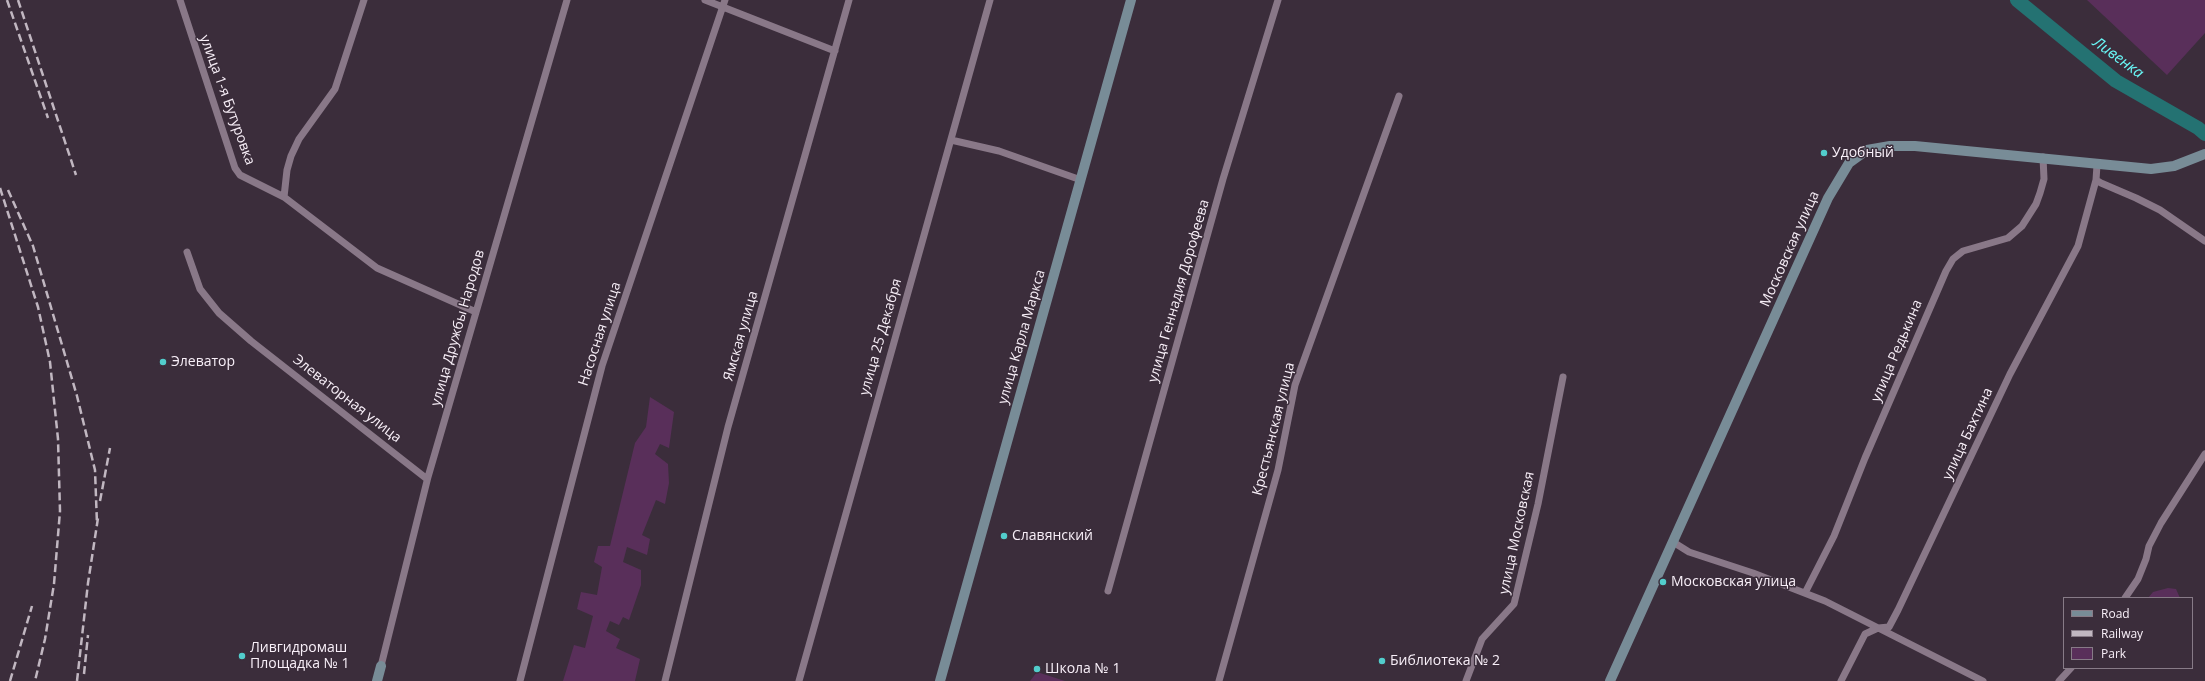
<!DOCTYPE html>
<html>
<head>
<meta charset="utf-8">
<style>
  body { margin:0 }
  #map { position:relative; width:2205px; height:681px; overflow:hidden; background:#3b2d3b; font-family:"Open Sans",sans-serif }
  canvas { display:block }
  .legend { position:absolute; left:2063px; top:597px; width:130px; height:72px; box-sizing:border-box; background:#3b2d3b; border:1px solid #877b87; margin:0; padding:5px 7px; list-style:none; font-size:12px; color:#f8eff8 }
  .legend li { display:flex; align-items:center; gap:8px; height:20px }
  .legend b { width:20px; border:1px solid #877b87 }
</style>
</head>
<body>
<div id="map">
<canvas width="2205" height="681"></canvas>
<ul class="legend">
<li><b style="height:5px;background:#788c97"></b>Road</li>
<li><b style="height:5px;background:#c1b7c1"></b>Railway</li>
<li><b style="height:11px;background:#592f5a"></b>Park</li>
</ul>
</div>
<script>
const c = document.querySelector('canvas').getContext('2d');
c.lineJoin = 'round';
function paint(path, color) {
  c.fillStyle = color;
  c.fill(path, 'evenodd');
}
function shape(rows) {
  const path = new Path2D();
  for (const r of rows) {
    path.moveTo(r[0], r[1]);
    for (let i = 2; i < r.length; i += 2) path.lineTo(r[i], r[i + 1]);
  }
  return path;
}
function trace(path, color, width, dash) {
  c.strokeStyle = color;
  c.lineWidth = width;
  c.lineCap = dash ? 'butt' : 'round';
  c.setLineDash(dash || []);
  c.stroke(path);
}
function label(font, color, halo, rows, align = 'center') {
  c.font = font + ' "Open Sans",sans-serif';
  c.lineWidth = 3;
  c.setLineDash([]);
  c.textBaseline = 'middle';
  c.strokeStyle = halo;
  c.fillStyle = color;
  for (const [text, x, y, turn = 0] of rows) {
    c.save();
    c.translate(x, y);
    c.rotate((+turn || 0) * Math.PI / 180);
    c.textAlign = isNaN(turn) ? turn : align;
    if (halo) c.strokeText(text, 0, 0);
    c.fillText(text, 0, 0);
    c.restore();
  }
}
paint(shape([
  [2087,0,2205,0,2205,33,2167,75],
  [650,397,674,412,669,448,660,444,655,454,668,464,669,483,665,504,656,500,642,535,650,539,647,555,627,547,623,562,641,570,641,585,629,620,623,617,619,625,610,621,606,631,620,639,616,648,640,659,635,681,563,681,574,645,585,648,593,616,577,609,581,592,597,595,602,567,594,562,598,546,610,546,635,443,646,427],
  [2168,588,2176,589,2180,598,2148,598,2153,592],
  [1037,672,1065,681,1030,681]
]), '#592f5a');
trace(shape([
  [2017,0,2116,81,2198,128,2205,134]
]), '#247272', 14);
trace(shape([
  [180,0,235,168,240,175,284,197,377,268,476,312],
  [705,0,835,51],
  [951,140,999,151,1081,180],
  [2097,165,2096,180,2101,183,2136,198,2160,210,2205,241],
  [284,197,287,170,291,156,299,139,335,89,364,0],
  [187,252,200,289,219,313,251,341,427,479],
  [1673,542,1689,552,1753,573,1825,601,1983,681],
  [1108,591,1223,179,1278,0],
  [1805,593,1834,536,1865,458,1946,271,1953,259,1963,251,2008,238,2022,226,2036,204,2040,193,2044,179,2043,157],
  [2125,598,2138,579,2146,559,2149,546,2161,523,2205,454],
  [381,666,428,477,567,0],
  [520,681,602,366,725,0],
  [665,681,728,427,849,0],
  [799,681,990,0],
  [1219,681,1278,470,1295,385,1399,96],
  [1466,681,1482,639,1514,604,1538,504,1563,377],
  [1841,681,1865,634,1878,628,1889,627,1898,610,2010,374,2078,246,2096,180],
  [2059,681,2071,668]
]), '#897888', 7);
trace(shape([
  [377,681,381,666],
  [940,681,1131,0],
  [1610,681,1828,198,1849,163,1867,150,1890,146,1915,146,2151,169,2174,166,2205,154]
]), '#788c97', 10);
trace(shape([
  [7,0,48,118],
  [18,0,76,175],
  [0,188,38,307,50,362,58,439,60,511,54,584,45,639,35,681],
  [8,190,33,246,77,396,95,470,97,524],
  [100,501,110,448],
  [84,674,88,635],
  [10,681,32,606],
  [77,681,88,583,98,518]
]), '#c1b7c1', 2.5, [8, 4]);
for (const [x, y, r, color] of [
  [1824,153,4,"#52cdcc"],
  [163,362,4,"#52cdcc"],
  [1004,536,4,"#52cdcc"],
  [1663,582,4,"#52cdcc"],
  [242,656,4,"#52cdcc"],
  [1382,661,4,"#52cdcc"],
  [1037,669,4,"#52cdcc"]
]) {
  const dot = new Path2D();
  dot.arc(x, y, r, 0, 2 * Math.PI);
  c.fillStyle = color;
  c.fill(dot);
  trace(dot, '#3b2d3b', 1.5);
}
label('14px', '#f8eff8', '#3b2d3b', [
  ["улица 1-я Бутуровка",227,100,70],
  ["Московская улица",1790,249,-66],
  ["улица Геннадия Дорофеева",1179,291,-74],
  ["улица Дружбы Народов",458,328,-74],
  ["Насосная улица",600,334,-72],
  ["Ямская улица",741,336,-74],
  ["улица 25 Декабря",881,337,-74],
  ["улица Карла Маркса",1022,337,-74],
  ["улица Редькина",1897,351,-67],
  ["Элеваторная улица",347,399,38],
  ["Крестьянская улица",1274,429,-76],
  ["улица Бахтина",1968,434,-65],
  ["улица Московская",1517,533,-78]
]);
label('14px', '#f8eff8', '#3b2d3b', [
  ["Удобный",1832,153],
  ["Элеватор",171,362],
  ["Славянский",1012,536],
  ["Московская улица",1671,582],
  ["Ливгидромаш",250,648],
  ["Площадка № 1",250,664],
  ["Библиотека № 2",1390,661],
  ["Школа № 1",1045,669]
], 'left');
label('italic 15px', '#69f8f7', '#3b2d3b', [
  ["Ливенка",2118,58,36]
]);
</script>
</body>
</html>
